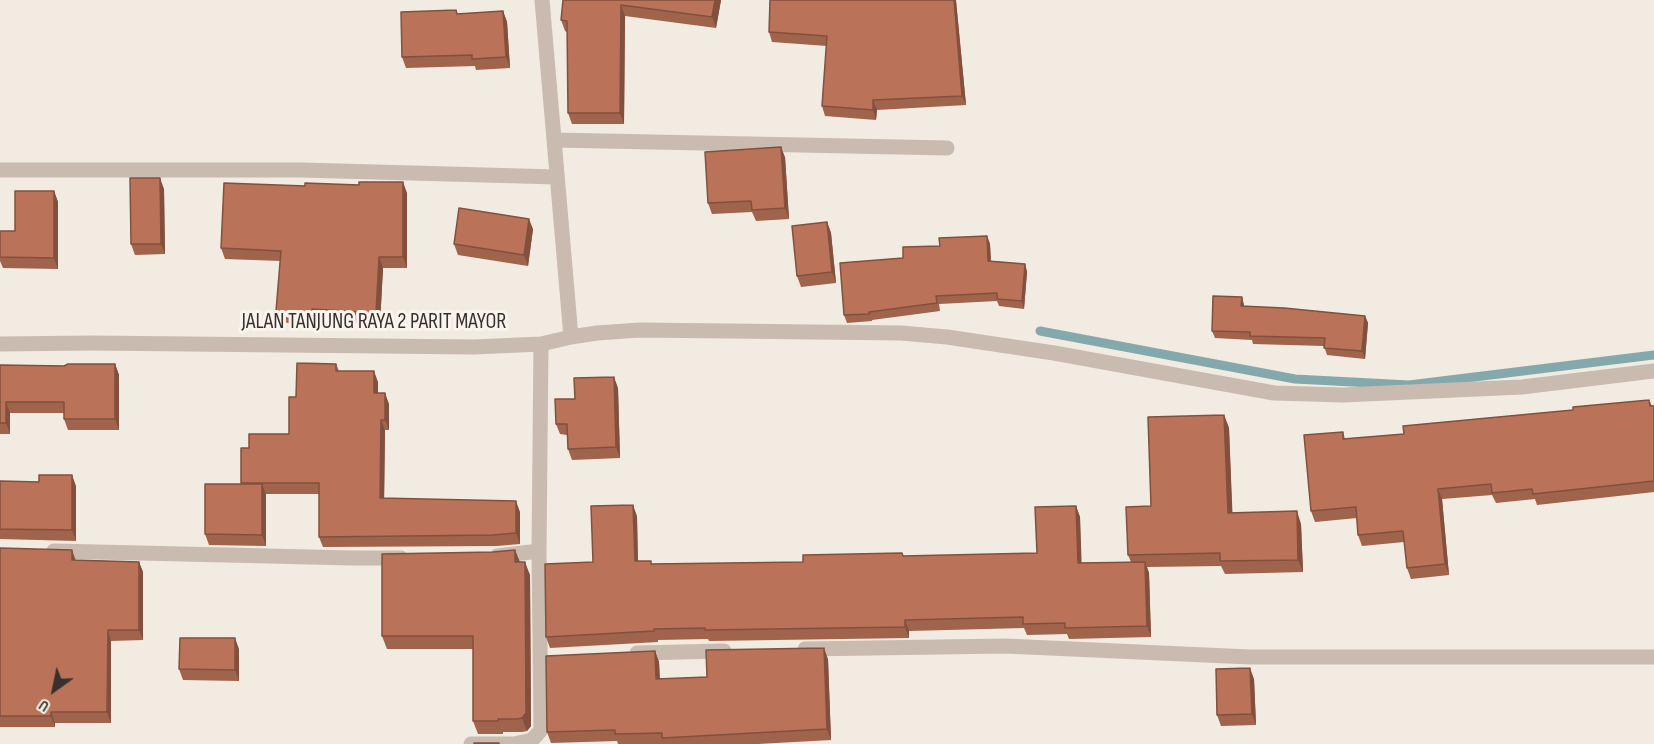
<!DOCTYPE html>
<html>
<head>
<meta charset="utf-8">
<style>
  body { margin:0 }
  #map { position:relative; width:1654px; height:744px; overflow:hidden; background:#f1ebe2; font-family:"Sofia Sans Condensed",sans-serif }
  canvas { display:block }
  .north { position:absolute; left:24px; top:660px; width:60px; height:60px; -webkit-text-stroke:4px #f9f5ee; paint-order:stroke; rotate:213deg; font-size:16px; font-weight:700; line-height:24px; text-align:center; color:#38302c }
  .north::after { content:''; display:block; margin:auto; width:21px; height:27px; background:#38302c; clip-path:polygon(50% 0,100% 100%,50% 72%,0 100%) }
</style>
</head>
<body>
<div id="map">
<canvas width="1654" height="744"></canvas>
<div class="north">U</div>
</div>
<script>
const c = document.querySelector('canvas').getContext('2d');
c.lineJoin = 'round';
function shape(rows) {
  const path = new Path2D();
  for (const r of rows) {
    path.moveTo(r[0], r[1]);
    for (let i = 2; i < r.length; i += 2) path.lineTo(r[i], r[i + 1]);
  }
  return path;
}
function trace(path, color, width, dash) {
  c.strokeStyle = color;
  c.lineWidth = width;
  c.lineCap = dash ? 'butt' : 'round';
  c.setLineDash(dash || []);
  c.stroke(path);
}
function paint(path, color) {
  c.fillStyle = color;
  c.fill(path, 'evenodd');
}
function label(font, color, halo, rows, align = 'center') {
  c.font = font + ' "Sofia Sans Condensed",sans-serif';
  c.lineWidth = 6;
  c.setLineDash([]);
  c.textBaseline = 'middle';
  c.strokeStyle = halo;
  c.fillStyle = color;
  for (const [text, x, y, turn = 0] of rows) {
    c.save();
    c.translate(x, y);
    c.rotate((+turn || 0) * Math.PI / 180);
    c.textAlign = isNaN(turn) ? turn : align;
    if (halo) c.strokeText(text, 0, 0);
    c.fillText(text, 0, 0);
    c.restore();
  }
}
trace(shape([
  [1040,331,1295,379,1409,385,1654,355]
]), '#84a9ac', 9);
trace(shape([
  [542,0,571,337],
  [555,140,947,148],
  [0,170,302,170,557,177],
  [0,344,92,343,474,347,541,344,539,551,541,730,532,740,514,744,471,744],
  [541,344,571,337,597,333,640,330,901,333,947,337,1054,353,1274,393,1343,395,1522,387,1654,371],
  [54,551,353,558,401,558],
  [497,556,539,551],
  [805,649,1005,646,1250,657,1654,657],
  [637,653,724,651]
]), '#c9bbaf', 15);
paint(shape([
  [563,0,721,0,716,28,625,16,624,124,572,124,568,113,567,32,565,31,561,20],
  [770,0,956,0,966,105,877,110,876,120,825,116,822,106,827,46,772,42,769,32],
  [503,11,507,22,510,68,476,70,475,66,406,68,402,57,458,14],
  [785,157,789,219,756,221,752,212,712,214,708,203],
  [164,189,165,254,135,255,131,244],
  [54,191,58,202,58,269,3,268,0,261,0,231,15,231],
  [407,193,407,268,383,268,380,324,316,320,315,326,280,322,276,311,281,261,225,259,221,248],
  [827,222,831,233,836,283,801,287,797,276],
  [533,229,528,266,458,255,454,244],
  [987,236,990,244,991,261,1025,264,1027,272,1024,309,999,306,997,301,939,304,940,311,872,320,872,321,847,323,844,315,903,258],
  [1242,297,1244,306,1365,316,1368,323,1365,359,1327,355,1324,346,1253,344,1252,340,1215,338,1212,331],
  [115,364,119,375,119,430,68,430,64,419,64,413,10,413,10,434,0,434,0,365,64,366],
  [336,364,339,371,378,382,378,393,389,404,389,430,385,430,384,498,520,512,520,544,497,546,323,547,319,537,319,494,266,494,266,546,209,545,205,534,241,484,289,434,296,397],
  [618,388,620,458,572,460,568,449,567,435,560,434,556,424,575,399],
  [1649,400,1652,406,1654,406,1654,492,1537,505,1535,499,1496,503,1492,495,1442,499,1449,575,1411,579,1407,568,1404,542,1362,546,1358,535,1357,518,1315,522,1311,511,1343,432,1345,439,1404,434],
  [1224,415,1229,428,1232,513,1301,524,1303,572,1225,574,1221,566,1147,567,1149,573,1151,637,1069,639,1067,634,1027,635,1024,628,909,631,909,638,709,641,708,639,658,640,658,642,550,648,546,637,593,562,637,516,638,561,652,564,803,562,904,556,1037,553,1076,506,1080,517,1081,563,1131,562,1128,555,1151,506],
  [0,481,76,486,76,541,0,539],
  [0,548,76,560,139,562,143,572,143,640,111,641,111,723,55,723,55,727,0,727],
  [515,550,520,562,530,575,531,726,527,731,522,732,503,732,503,734,478,734,473,721,473,649,387,649,382,636,493,552],
  [239,649,239,681,183,680,179,669],
  [655,651,659,662,660,679,707,677,828,659,831,740,758,744,618,744,617,741,551,743,547,732],
  [1254,679,1256,725,1221,726,1217,715]
]), '#a0634c');
paint(shape([
  [715,0,721,0,716,28,712,17],
  [954,0,956,0,956,1,966,105,962,96],
  [621,5,625,16,624,124,620,113],
  [503,11,507,22,510,68,506,57],
  [873,100,877,110,876,120,873,110],
  [781,147,785,157,789,219,785,208],
  [160,178,164,189,165,254,161,244],
  [403,182,407,193,407,268,403,257],
  [54,191,58,202,58,269,54,258],
  [529,219,533,229,528,266,524,255],
  [827,222,831,233,836,283,832,272],
  [987,236,990,244,991,268,988,261],
  [379,257,383,268,380,324,376,313],
  [1025,264,1027,272,1024,309,1022,301],
  [1242,297,1244,305,1244,314,1241,306],
  [312,309,316,320,315,326,311,315],
  [1365,316,1368,323,1365,359,1362,351],
  [115,364,119,375,119,430,115,419],
  [374,371,378,382,378,404,374,393],
  [614,377,618,388,620,458,616,447],
  [385,393,389,404,389,430,385,420],
  [6,402,10,413,10,434,6,423],
  [1224,415,1229,428,1233,526,1228,513],
  [381,420,385,430,384,509,380,498],
  [72,475,76,486,76,541,72,530],
  [262,484,266,495,266,546,262,535],
  [1438,489,1442,499,1449,575,1445,564],
  [516,501,520,512,520,544,516,533],
  [633,505,637,516,638,572,635,561],
  [1076,506,1080,517,1082,573,1078,563],
  [1297,511,1301,524,1303,572,1298,560],
  [72,550,76,561,72,560],
  [515,550,520,563,515,562],
  [139,562,143,572,143,640,139,630],
  [525,562,530,575,531,726,527,731,522,718],
  [1145,562,1149,573,1151,637,1147,626],
  [905,620,909,631,909,638,905,627],
  [108,630,111,641,111,723,107,712],
  [235,638,239,649,239,681,235,670],
  [824,648,828,659,831,740,827,729],
  [655,651,659,662,660,690,656,679],
  [1250,668,1254,679,1256,725,1252,714],
  [51,712,55,723,55,727,51,716]
]), '#82503e');
const building = shape([
  [563,0,715,0,712,17,621,5,620,113,568,113,567,21,561,20,563,0],
  [770,0,954,0,962,96,873,100,873,110,822,106,827,36,769,32,770,0],
  [456,10,457,14,503,11,506,57,472,59,472,55,402,57,401,12,456,10],
  [781,147,785,208,752,210,751,201,708,203,705,152,781,147],
  [130,178,160,178,161,244,131,244,130,178],
  [359,182,403,182,403,257,379,257,376,313,312,309,311,315,276,311,281,251,221,248,224,183,305,186,305,183,359,185,359,182],
  [15,191,54,191,54,258,0,257,0,231,15,231,15,191],
  [459,208,529,219,524,255,454,244,459,208],
  [827,222,832,272,797,276,792,226,827,222],
  [987,236,988,261,1025,264,1022,301,997,299,997,293,936,296,937,303,869,312,869,314,844,315,840,263,903,258,903,247,940,246,939,238,987,236],
  [1213,296,1242,297,1241,306,1284,308,1365,316,1362,351,1324,348,1325,338,1250,336,1250,332,1212,331,1213,296],
  [297,363,336,364,336,371,374,371,374,393,385,393,385,420,381,420,380,498,516,501,516,533,493,535,319,537,319,483,241,483,241,448,249,448,249,434,289,434,289,397,296,397,297,363],
  [68,364,115,364,115,419,64,419,64,402,6,402,6,423,0,423,0,365,64,366,68,364],
  [614,377,616,447,568,449,567,424,556,424,555,399,575,399,574,378,614,377],
  [1649,400,1650,406,1654,406,1654,481,1533,494,1532,489,1492,493,1491,484,1438,489,1445,564,1407,568,1403,531,1358,535,1356,507,1311,511,1304,435,1343,432,1343,439,1404,434,1403,426,1573,410,1573,407,1649,400],
  [1224,415,1228,513,1297,511,1298,560,1220,561,1220,553,1128,555,1126,507,1151,506,1148,417,1224,415],
  [39,475,72,475,72,530,0,529,0,481,39,482,39,475],
  [205,484,262,484,262,535,205,534,205,484],
  [633,505,635,561,651,561,651,564,803,562,803,555,902,553,903,556,1037,553,1035,507,1076,506,1078,563,1145,562,1147,626,1065,628,1065,623,1023,624,1023,617,905,620,905,627,705,630,705,628,654,629,654,631,546,637,545,564,593,562,591,506,633,505],
  [0,548,72,550,72,560,139,562,139,630,108,630,107,712,51,712,51,716,0,716,0,548],
  [515,550,515,562,525,562,526,713,522,718,517,719,498,719,498,721,473,721,473,636,382,636,382,554,493,552,515,550],
  [180,638,235,638,235,670,179,669,180,638],
  [824,648,827,729,662,738,662,733,615,734,615,730,547,732,546,656,655,651,656,679,707,677,706,650,824,648],
  [1250,668,1252,714,1217,715,1216,669,1250,668],
  [474,743,499,743,499,744,474,744,474,743]
]);
paint(building, '#ba7358');
trace(building, '#82503e', 1.5);
label('22px', '#38302c', '#f9f5ee', [
  ["JALAN TANJUNG RAYA 2 PARIT MAYOR",374,322]
]);
</script>
</body>
</html>
